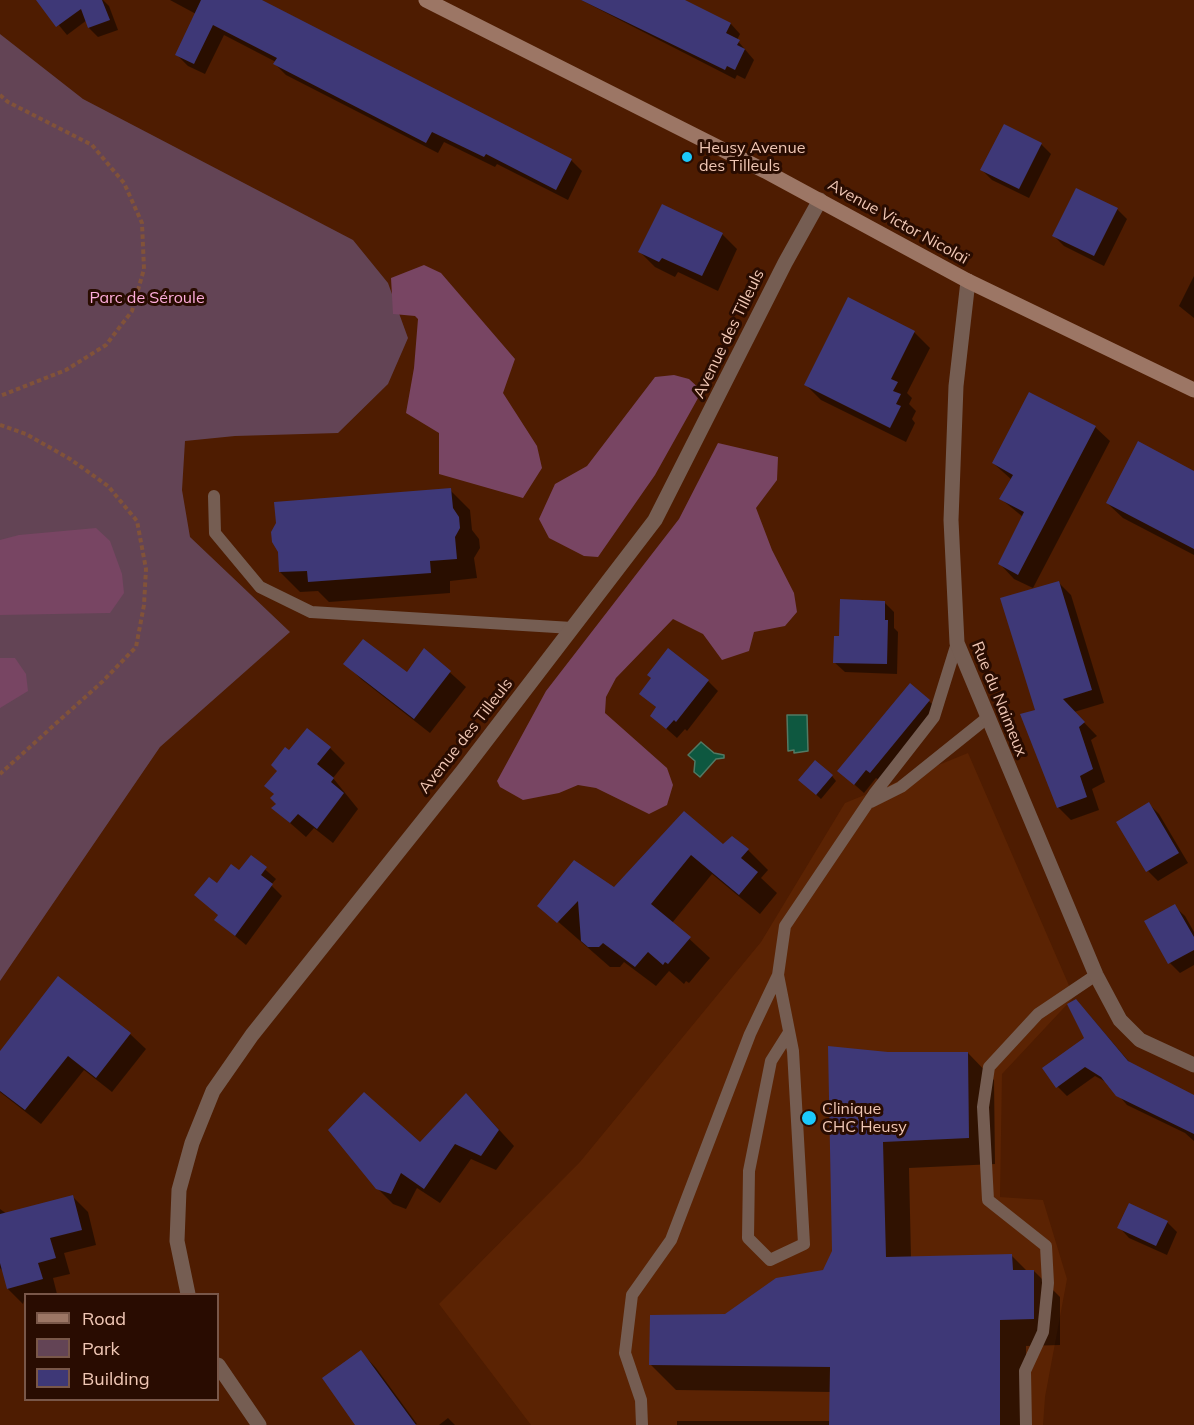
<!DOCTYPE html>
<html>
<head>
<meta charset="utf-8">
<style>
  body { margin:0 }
  #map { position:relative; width:1194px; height:1425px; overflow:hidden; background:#4e1c01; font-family:Mulish,sans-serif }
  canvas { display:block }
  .legend { position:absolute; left:24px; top:1293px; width:195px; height:108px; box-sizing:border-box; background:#290c01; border:2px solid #795749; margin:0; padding:8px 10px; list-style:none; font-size:18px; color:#f0c7b5 }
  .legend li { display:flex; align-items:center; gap:12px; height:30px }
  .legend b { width:30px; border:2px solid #795749 }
</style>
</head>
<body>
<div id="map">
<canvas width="1194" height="1425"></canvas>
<ul class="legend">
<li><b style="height:8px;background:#9c7665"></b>Road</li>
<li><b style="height:16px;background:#634455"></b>Park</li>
<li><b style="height:16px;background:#3e3877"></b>Building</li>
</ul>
</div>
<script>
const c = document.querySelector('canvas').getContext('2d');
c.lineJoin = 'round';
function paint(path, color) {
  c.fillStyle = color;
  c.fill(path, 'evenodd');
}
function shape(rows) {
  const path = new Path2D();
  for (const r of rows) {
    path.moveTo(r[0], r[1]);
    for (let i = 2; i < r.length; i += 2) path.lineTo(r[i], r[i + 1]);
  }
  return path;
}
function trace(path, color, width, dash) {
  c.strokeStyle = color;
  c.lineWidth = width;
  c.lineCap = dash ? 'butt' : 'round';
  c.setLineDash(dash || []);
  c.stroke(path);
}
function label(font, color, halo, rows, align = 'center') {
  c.font = font + ' Mulish,sans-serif';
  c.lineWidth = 6;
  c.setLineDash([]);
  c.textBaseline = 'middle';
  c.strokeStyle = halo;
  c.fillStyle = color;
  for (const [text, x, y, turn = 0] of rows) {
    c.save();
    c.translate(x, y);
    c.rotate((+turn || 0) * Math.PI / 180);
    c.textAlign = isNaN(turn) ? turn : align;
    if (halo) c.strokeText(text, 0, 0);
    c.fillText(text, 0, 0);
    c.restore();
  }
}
paint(shape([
  [968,753,1074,997,1002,1074,1000,1197,1043,1200,1067,1279,1045,1397,1043,1425,531,1425,439,1304,580,1162,761,942,845,803]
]), '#5b2303');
paint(shape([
  [0,34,83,99,353,240,388,283,408,338,388,384,338,433,235,436,185,441,182,490,190,537,290,632,160,747,0,981]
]), '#634455');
paint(shape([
  [424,265,441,273,515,359,503,393,537,446,542,468,523,498,439,474,439,433,406,413,414,368,418,319,415,316,393,314,391,278],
  [674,375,689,379,702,391,655,475,598,557,584,556,549,538,539,519,555,484,587,466,655,377],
  [718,443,778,457,777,480,756,508,772,550,794,593,797,612,785,626,754,632,749,651,722,660,703,634,673,619,616,678,606,697,605,713,667,768,673,785,667,805,649,814,596,788,578,785,559,793,523,800,500,787,497,781,546,691,679,519],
  [96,528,110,541,122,574,124,593,110,613,0,615,0,540,19,535],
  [0,658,15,658,26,674,28,691,0,708]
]), '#784563');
const water = shape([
  [787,715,807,715,808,751,794,753,794,750,788,751,787,715],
  [701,742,714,753,724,755,724,758,716,759,700,777,694,772,695,761,688,755,701,742]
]);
paint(water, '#0e5840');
trace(water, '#527963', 1.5);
paint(shape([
  [38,0,103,0,109,6,118,30,98,37,89,28,87,20,67,35],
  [170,0,261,0,571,160,582,171,568,200,497,164,495,167,444,142,438,153,286,75,275,64,276,62,224,35,205,74,188,66,177,55,196,14],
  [581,0,682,0,731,24,740,34,737,40,754,60,745,79,737,75,735,79],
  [1041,144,1051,154,1029,198,992,180,982,170],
  [1117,209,1127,219,1104,266,1064,246,1054,236],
  [722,234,737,249,718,291,678,272,675,277,655,267,640,252],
  [1194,276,1194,318,1179,306],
  [914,332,930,348,907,393,912,398,909,404,916,411,912,419,915,423,906,442,821,400,806,385],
  [1095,427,1110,441,1033,588,1014,579,1000,564,1023,517,1001,499,1012,480,993,463],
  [1194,473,1194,555,1123,518,1107,503],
  [450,490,470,510,472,530,479,539,480,548,474,558,477,578,450,581,450,593,329,602,318,591,300,592,280,572],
  [1058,582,1071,595,1104,703,1074,712,1097,736,1091,740,1105,782,1092,789,1099,810,1071,820,1058,807,1037,711],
  [884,602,894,612,894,628,898,632,897,674,845,672,834,662,841,638],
  [425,650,466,687,430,733,361,679,345,663,407,674],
  [708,681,718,691,687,731,685,729,677,738,652,716,657,708,641,694],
  [910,685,939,710,880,781,876,778,864,793,839,771],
  [330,748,345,763,333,778,358,809,333,843,314,828,306,837,273,808,278,804,275,795,279,771,290,752],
  [832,776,836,781,821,799,805,784],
  [1149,804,1159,814,1188,863,1158,881,1148,871],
  [684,813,723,847,748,850,768,870,761,878,777,893,760,914,712,874,672,923,710,958,689,983,686,981,684,984,669,971,656,986,624,962,620,967,610,967,539,905,615,889],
  [251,857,276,879,271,885,282,896,246,945,216,920,219,916,217,885,239,872],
  [1174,906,1185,916,1194,932,1194,965,1180,973,1170,963,1146,922],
  [58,978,130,1034,146,1049,112,1092,84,1070,41,1124,0,1092,0,1053],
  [1085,1010,1131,1064,1194,1096,1194,1141,1185,1133,1127,1105,1108,1083,1095,1076,1067,1096,1058,1087,1044,1069,1085,1038],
  [888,1053,968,1053,994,1080,995,1164,909,1168,911,1258,1011,1255,1027,1271,1034,1271,1060,1297,1060,1345,1026,1346,1026,1425,677,1425,677,1421,830,1421,831,1392,676,1390,650,1364,726,1315,824,1271,834,1251],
  [481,1110,514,1146,496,1170,471,1159,440,1203,417,1188,406,1209,393,1204,377,1188,420,1144],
  [72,1196,88,1212,96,1245,64,1253,70,1274,53,1278,57,1294,26,1294,23,1304,8,1289,4,1272,0,1268,0,1209,7,1214],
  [1167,1222,1177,1232,1167,1255,1129,1238,1119,1227],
  [361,1352,376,1368,417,1424,357,1425],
  [448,1418,455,1425,439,1425]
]), '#0007');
paint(shape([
  [36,0,102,0,110,20,88,28,81,9,56,27],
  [201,0,262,0,572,159,556,190,486,154,484,157,432,132,426,143,273,64,277,58,213,25,194,64,175,55],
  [581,0,685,0,731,23,726,33,740,40,737,45,745,49,735,70,727,66,725,70],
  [1004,124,1042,143,1019,189,980,170],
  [1076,188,1118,208,1094,256,1052,236],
  [662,204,723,233,702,276,662,258,659,262,638,252],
  [848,297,915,331,891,379,898,382,893,391,901,394,896,404,901,406,890,428,804,385],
  [1029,392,1096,426,1018,575,998,564,1024,512,999,499,1013,475,992,463],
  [1138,441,1194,471,1194,549,1106,503],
  [451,488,453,508,459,517,460,528,455,537,457,559,430,561,431,573,308,582,307,571,279,572,278,552,272,542,271,532,276,523,274,502],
  [1059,581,1092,690,1063,699,1085,722,1079,727,1093,769,1080,776,1087,797,1057,808,1020,714,1035,710,1000,598],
  [840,599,885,601,885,620,888,620,887,664,833,663,834,636,839,636],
  [363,639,407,672,424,648,451,671,414,719,343,664],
  [668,648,709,680,676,722,674,720,666,729,650,716,656,707,639,694,651,678,647,675],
  [910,683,930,700,870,773,866,770,854,785,837,771],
  [307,728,331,747,317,764,334,778,331,782,344,793,317,829,298,814,290,823,271,808,276,804,270,798,274,794,264,786,277,771,271,765,285,747,289,750],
  [815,760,833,775,816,795,798,780],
  [1149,802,1179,853,1146,872,1116,822],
  [684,811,723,844,732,836,749,849,741,858,758,872,739,895,691,855,651,904,691,937,668,964,665,962,663,965,648,952,635,967,603,943,599,947,588,947,581,941,578,901,557,923,537,906,574,860,614,887],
  [251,855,267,867,261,875,273,884,235,936,214,920,218,915,194,895,209,877,217,883,231,864,239,870],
  [1175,904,1194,937,1194,950,1168,964,1144,921],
  [58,976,131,1033,96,1078,68,1056,25,1110,0,1091,0,1051],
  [1076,999,1128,1061,1194,1095,1194,1134,1116,1096,1101,1077,1085,1067,1056,1088,1042,1068,1084,1038,1067,1004],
  [828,1046,888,1052,968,1052,969,1138,883,1142,886,1257,1012,1254,1013,1270,1034,1270,1034,1319,1000,1320,1000,1425,829,1425,830,1367,649,1365,650,1315,725,1314,776,1278,823,1270,832,1251],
  [364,1092,420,1142,466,1093,499,1130,481,1156,455,1144,424,1189,401,1173,391,1194,376,1189,328,1130],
  [73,1195,82,1230,50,1238,56,1258,38,1263,43,1279,7,1289,0,1263,0,1214],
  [1129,1203,1168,1221,1156,1246,1117,1228],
  [361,1350,416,1425,355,1425,322,1378]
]), '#3e3877');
trace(shape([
  [0,95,8,102,92,145,124,183,142,223,144,269,132,311,106,345,66,370,0,396],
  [0,425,26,434,70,459,108,486,137,521,146,569,144,605,136,647,103,681,0,774]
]), '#815239', 4, [4.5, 3]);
trace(shape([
  [214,496,215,533,260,587,311,612,572,628],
  [871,802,901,787,987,718],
  [778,975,793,1051,804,1244,770,1260,748,1238,749,1171,771,1061,788,1034],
  [642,1425,641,1400,625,1353,632,1295,671,1240,750,1034,778,975,785,926,874,794,934,717,957,643],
  [1026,1425,1025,1371,1043,1332,1048,1283,1046,1246,988,1200,983,1107,989,1067,1038,1014,1096,975]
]), '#755d52', 12);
trace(shape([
  [968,281,956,386,951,520,957,643,1096,975,1120,1020,1140,1040,1194,1065],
  [188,1294,177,1241,179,1190,192,1143,213,1091,252,1035,462,772,655,520,785,263,820,200],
  [218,1365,259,1425]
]), '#755d52', 15);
trace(shape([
  [426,0,765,171,968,281,1194,390]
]), '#9c7665', 15);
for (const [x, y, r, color] of [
  [687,157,6,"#1cc9fc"],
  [809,1118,8,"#1cc9fc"]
]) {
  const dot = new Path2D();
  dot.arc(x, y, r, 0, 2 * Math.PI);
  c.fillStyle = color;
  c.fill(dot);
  trace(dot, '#290c01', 2);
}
label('16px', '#f0c7b5', '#290c01', [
  ["Heusy Avenue",699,148],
  ["des Tilleuls",699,166],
  ["Clinique",822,1109],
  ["CHC Heusy",822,1127]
], 'left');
label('16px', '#f0c7b5', '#290c01', [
  ["Avenue Victor Nicolaï",898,222,29],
  ["Avenue des Tilleuls",729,334,-64],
  ["Rue du Naimeux",999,699,68],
  ["Avenue des Tilleuls",466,736,-52]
]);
label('16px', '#feacda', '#290c01', [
  ["Parc de Séroule",147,298]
]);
</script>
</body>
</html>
